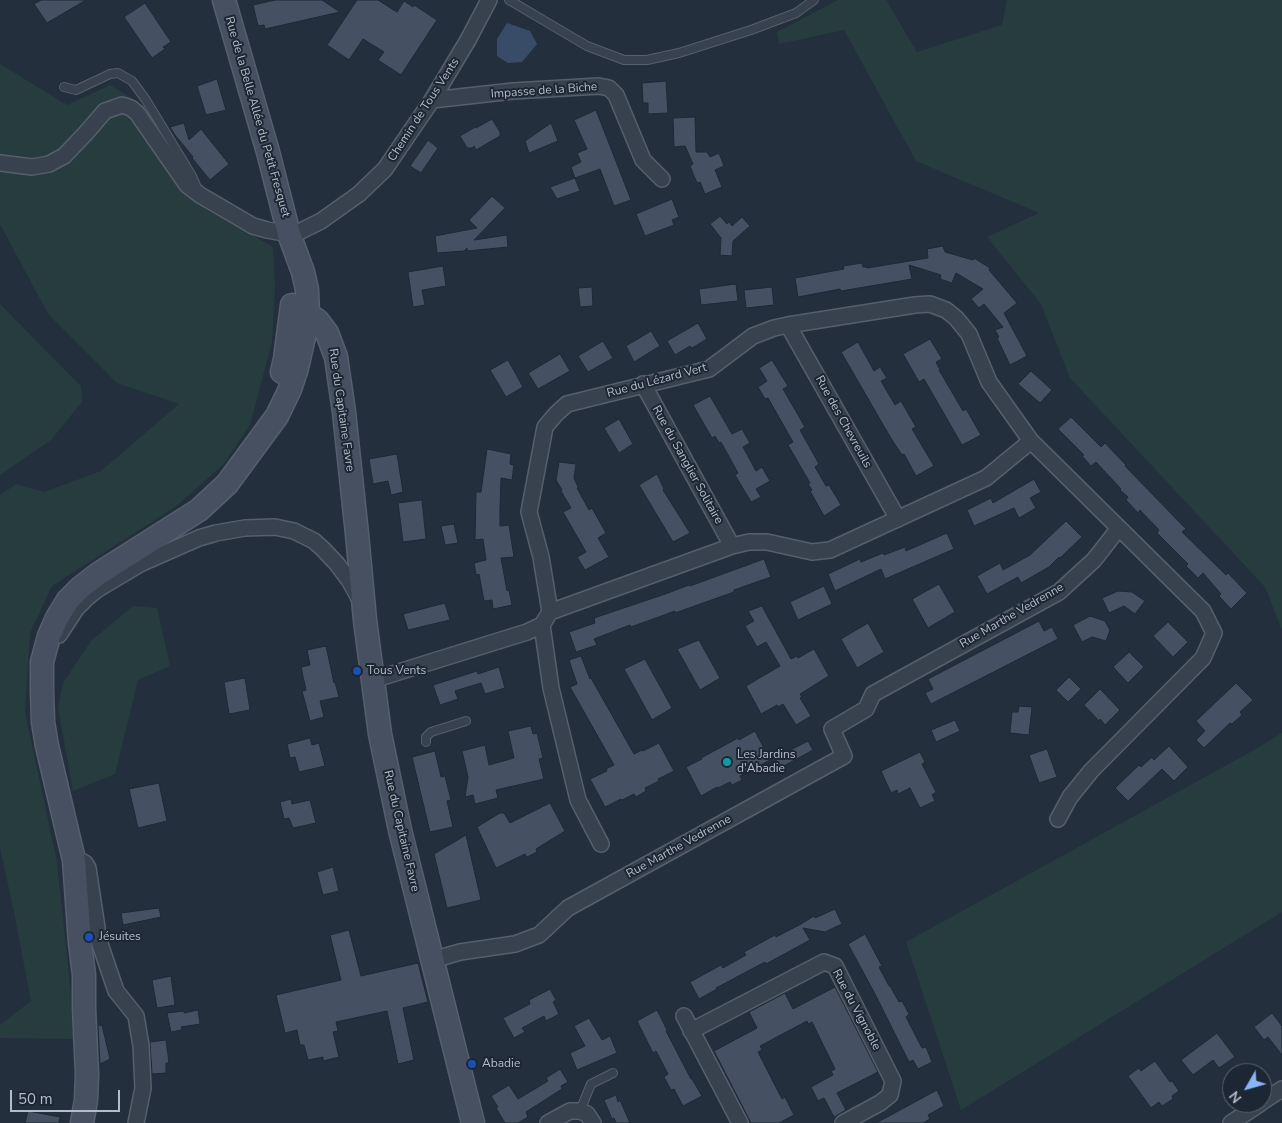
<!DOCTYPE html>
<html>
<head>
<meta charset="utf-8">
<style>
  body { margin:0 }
  #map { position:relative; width:1282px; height:1123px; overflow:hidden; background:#242f3e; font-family:"Nunito Sans",sans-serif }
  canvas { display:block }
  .north { position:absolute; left:1222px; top:1063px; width:50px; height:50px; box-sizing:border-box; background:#1d2633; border:1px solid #59626f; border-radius:50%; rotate:232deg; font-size:14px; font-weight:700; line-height:20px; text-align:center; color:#b4bcc9 }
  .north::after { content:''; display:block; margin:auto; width:18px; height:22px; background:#8ab4f8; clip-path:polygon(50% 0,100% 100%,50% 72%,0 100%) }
  .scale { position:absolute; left:10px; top:1090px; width:110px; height:22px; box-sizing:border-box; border:2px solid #b4bcc9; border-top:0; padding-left:6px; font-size:15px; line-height:18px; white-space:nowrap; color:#b4bcc9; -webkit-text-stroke:4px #1d2633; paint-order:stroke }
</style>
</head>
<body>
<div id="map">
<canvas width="1282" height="1123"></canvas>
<div class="north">N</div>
<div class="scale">50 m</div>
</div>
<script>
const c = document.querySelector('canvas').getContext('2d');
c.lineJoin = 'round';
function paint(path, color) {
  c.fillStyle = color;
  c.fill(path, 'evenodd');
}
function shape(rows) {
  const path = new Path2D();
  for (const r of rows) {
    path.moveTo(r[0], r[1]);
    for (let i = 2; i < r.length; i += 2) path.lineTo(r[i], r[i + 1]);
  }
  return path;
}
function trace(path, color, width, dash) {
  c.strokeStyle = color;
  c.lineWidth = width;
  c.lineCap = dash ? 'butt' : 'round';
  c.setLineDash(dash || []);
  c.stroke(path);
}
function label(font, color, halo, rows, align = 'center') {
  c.font = font + ' "Nunito Sans",sans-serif';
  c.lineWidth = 4;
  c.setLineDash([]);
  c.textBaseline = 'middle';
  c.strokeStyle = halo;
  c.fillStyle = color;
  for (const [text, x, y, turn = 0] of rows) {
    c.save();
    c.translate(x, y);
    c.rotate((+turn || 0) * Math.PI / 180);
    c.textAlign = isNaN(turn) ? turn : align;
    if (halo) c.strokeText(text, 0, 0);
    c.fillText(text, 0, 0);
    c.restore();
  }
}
paint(shape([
  [838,0,886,0,917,52,1002,25,1007,0,1282,0,1282,630,1265,587,1070,378,1041,304,987,237,1039,213,916,161,844,30,779,44,777,32],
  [0,64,67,105,110,85,138,102,207,210,273,247,275,286,272,342,250,425,223,465,175,507,52,586,30,633,25,712,57,862,71,994,73,1039,0,1038,0,1025,31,1001,14,912,0,848,0,495,16,484,44,492,101,471,179,404,117,383,48,314,0,224],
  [0,304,81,386,82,402,51,440,0,475],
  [133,606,157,608,170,666,138,680,115,774,73,791,58,707,63,683,91,641],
  [1282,733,1282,912,961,1110,906,942,1254,750]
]), '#263c3f');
paint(shape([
  [507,23,530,31,537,44,522,62,508,63,497,56,497,39]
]), '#394c67');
const building = shape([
  [41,0,86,0,47,23,34,4,41,0],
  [275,0,322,0,340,12,265,29,264,25,258,26,253,5,275,0],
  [357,0,378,0,397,12,404,1,413,7,414,5,437,20,401,75,378,60,384,52,363,39,349,60,327,45,357,0],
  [145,3,171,42,163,47,165,49,152,58,124,17,145,3],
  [217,79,226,110,206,115,197,86,217,79],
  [666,81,668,113,648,114,648,103,643,103,642,83,666,81],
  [596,110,631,200,614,206,600,169,575,178,571,167,581,162,577,153,587,149,574,120,596,110],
  [695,117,696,152,707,152,710,157,719,153,724,166,715,170,722,187,705,194,700,182,697,183,690,166,693,164,685,146,674,147,673,118,695,117],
  [492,119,500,132,500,136,476,150,474,146,472,148,467,148,460,136,475,127,476,128,492,119],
  [184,123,189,140,201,129,229,164,210,180,192,158,193,157,175,135,170,127,184,123],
  [551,123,558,141,529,153,525,141,551,123],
  [428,140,438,148,421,173,410,166,428,140],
  [575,178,580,191,557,199,550,187,575,178],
  [492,196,505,208,474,240,507,235,508,247,467,251,467,248,464,251,437,253,435,236,477,228,469,220,492,196],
  [672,199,679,217,672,220,674,225,645,236,636,214,672,199],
  [720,216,727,224,729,222,732,226,742,217,750,226,733,241,732,256,720,255,721,238,710,224,720,216],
  [943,246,945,252,973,260,974,258,990,268,989,270,1017,303,1004,313,1027,356,1010,365,997,338,999,337,995,330,1003,327,984,304,979,308,971,299,983,289,956,273,952,283,940,279,941,275,909,265,912,279,841,291,840,289,798,297,795,278,844,269,843,266,862,263,863,267,866,267,867,268,928,258,927,249,943,246],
  [443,266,446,286,422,290,425,305,413,307,408,272,443,266],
  [736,284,738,301,701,305,699,289,736,284],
  [592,287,593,306,580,307,578,288,592,287],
  [772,287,774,305,746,308,744,290,772,287],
  [698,323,707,339,692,348,690,346,675,355,667,341,698,323],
  [651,331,660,346,634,362,626,346,651,331],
  [930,339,942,359,936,362,940,370,939,370,963,411,966,409,981,435,962,445,924,379,919,382,903,354,930,339],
  [603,341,613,358,588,372,578,356,603,341],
  [858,342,874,371,880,367,887,378,881,381,895,405,901,401,916,427,912,429,934,466,916,476,904,454,902,455,892,440,841,352,858,342],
  [560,354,570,371,538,389,528,373,560,354],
  [508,360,523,387,506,397,490,370,508,360],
  [772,360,788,386,783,389,805,427,800,430,819,464,815,467,826,486,829,485,841,505,824,516,810,491,812,490,808,484,810,483,788,445,793,442,768,398,765,399,758,387,767,381,759,368,772,360],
  [1031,371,1052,390,1040,403,1018,384,1031,371],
  [710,396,732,434,742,429,750,443,743,447,756,471,762,467,770,481,756,489,761,497,751,502,735,475,738,473,721,442,719,443,715,436,712,438,693,405,710,396],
  [1071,417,1101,447,1105,443,1126,465,1125,466,1186,529,1182,532,1226,575,1228,573,1247,593,1231,609,1219,596,1221,594,1203,573,1198,578,1186,566,1188,564,1157,533,1159,530,1140,510,1138,513,1126,500,1128,497,1120,490,1121,489,1096,462,1091,466,1082,456,1084,455,1058,429,1071,417],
  [619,419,633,444,619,453,604,428,619,419],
  [487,449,511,454,510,464,514,465,512,480,501,478,500,509,500,526,509,525,514,557,501,558,507,591,509,590,512,605,493,609,492,600,484,601,479,574,476,575,474,563,486,560,483,539,475,540,476,492,481,492,487,449],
  [397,454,403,492,391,495,388,481,373,484,369,459,397,454],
  [559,462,576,464,574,478,578,487,577,488,589,510,592,508,606,533,598,538,609,557,585,570,577,557,586,552,563,512,571,508,561,491,562,490,556,480,559,462],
  [657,474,664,489,663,490,690,533,673,542,639,485,657,474],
  [1034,479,1041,492,1030,498,1036,508,1019,518,1014,508,974,526,967,510,991,498,993,503,1034,479],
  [422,500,426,539,403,542,398,503,422,500],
  [1066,521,1082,537,1060,558,1059,557,1049,567,1021,583,1018,577,987,594,977,576,1000,563,1003,570,1030,555,1066,521],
  [454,524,458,543,445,545,441,526,454,524],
  [947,533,954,549,885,579,881,569,835,591,828,574,860,559,861,562,883,553,884,555,905,547,906,551,947,533],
  [764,559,771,577,734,590,734,592,675,613,675,611,631,627,630,625,594,639,597,645,576,652,569,632,595,623,594,618,668,593,689,585,690,586,764,559],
  [939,584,955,612,928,628,912,599,939,584],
  [824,586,832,604,798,620,790,602,824,586],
  [1118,591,1132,592,1145,601,1135,614,1124,606,1109,613,1102,598,1118,591],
  [445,603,450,620,408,630,403,614,445,603],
  [762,606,791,659,797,656,798,658,814,649,829,676,800,694,802,697,800,698,811,716,796,725,783,704,778,707,777,705,761,714,746,686,780,666,766,642,757,647,745,626,754,621,748,611,762,606],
  [1090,616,1105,621,1110,630,1106,641,1092,637,1082,642,1073,625,1090,616],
  [1039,621,1044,631,1052,627,1058,639,931,704,925,693,933,689,928,679,1039,621],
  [1168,622,1188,642,1173,657,1153,636,1168,622],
  [868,623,884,652,857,668,841,639,868,623],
  [699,640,720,678,700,690,677,649,699,640],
  [326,646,334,683,335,682,339,697,320,701,324,717,310,721,302,691,306,690,301,667,310,665,307,650,326,646],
  [1129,652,1144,667,1128,683,1113,667,1129,652],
  [581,656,590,679,591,678,634,754,642,750,643,751,659,743,674,771,658,779,659,781,645,788,646,791,636,797,634,794,622,800,621,799,605,807,590,779,607,771,606,769,614,765,570,687,577,684,569,660,581,656],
  [645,659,672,708,652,720,624,669,645,659],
  [499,667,505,688,485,694,481,683,455,691,458,699,440,705,433,685,477,671,478,674,499,667],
  [1069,677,1081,689,1068,702,1056,690,1069,677],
  [245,678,250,710,229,714,224,682,245,678],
  [1236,683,1253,700,1240,712,1242,715,1232,724,1230,723,1204,748,1196,740,1205,731,1196,721,1236,683],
  [1100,689,1120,710,1105,725,1100,719,1099,721,1084,705,1100,689],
  [1019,706,1032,707,1029,735,1010,733,1012,712,1018,712,1019,706],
  [955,720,960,731,936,742,931,730,955,720],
  [531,726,533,734,537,733,543,758,539,759,544,779,496,790,498,798,475,804,473,795,465,797,468,777,462,751,485,745,489,765,514,758,508,731,531,726],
  [755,731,770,760,740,776,742,780,732,785,730,782,718,788,717,787,701,796,686,767,702,759,701,758,738,738,739,740,755,731],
  [310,738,312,745,319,743,325,766,299,772,295,757,290,758,287,744,310,738],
  [808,741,813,750,780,768,775,758,808,741],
  [1169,746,1188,767,1174,781,1162,769,1128,801,1115,788,1139,765,1141,767,1152,757,1154,760,1169,746],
  [1047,749,1057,777,1039,783,1029,755,1047,749],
  [435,751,441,777,445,776,451,800,447,801,453,827,430,832,412,757,435,751],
  [920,752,925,762,922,764,936,792,932,795,935,801,920,808,910,788,898,794,897,790,891,793,881,771,920,752],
  [159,783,167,821,138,828,129,789,159,783],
  [291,799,292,804,310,800,316,823,293,828,289,818,284,819,280,802,291,799],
  [550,803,565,831,536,849,537,852,527,857,525,854,496,868,477,827,500,813,504,813,510,823,550,803],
  [466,835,481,900,447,908,434,854,466,835],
  [333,867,339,891,323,895,317,872,333,867],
  [159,908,161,917,123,925,121,913,159,908],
  [835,909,842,924,825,932,803,928,810,940,766,964,765,962,716,988,717,989,699,999,690,982,721,965,723,968,746,955,744,952,775,935,776,937,801,924,814,916,815,918,835,909],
  [349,930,361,976,418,963,428,1002,403,1008,414,1060,398,1064,387,1011,336,1022,338,1031,333,1032,339,1057,323,1061,323,1057,308,1060,304,1045,300,1045,297,1030,285,1033,276,995,341,980,330,935,349,930],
  [865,934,882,966,879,967,889,986,890,986,899,1002,902,1001,909,1014,906,1017,922,1048,926,1047,932,1062,918,1069,913,1060,909,1062,875,994,848,944,865,934],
  [171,976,175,1005,157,1008,152,980,171,976],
  [835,987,878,1072,837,1093,846,1110,834,1117,824,1098,818,1101,811,1087,833,1075,831,1071,835,1069,812,1022,808,1024,807,1021,760,1046,762,1050,758,1052,782,1099,785,1097,794,1115,779,1123,751,1123,714,1051,757,1028,749,1012,785,993,793,1009,835,987],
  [550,989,556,1000,553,1002,559,1014,546,1021,544,1016,522,1028,525,1032,514,1038,503,1018,530,1004,529,1000,550,989],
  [198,1010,200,1024,181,1027,182,1030,171,1032,167,1013,184,1011,184,1013,198,1010],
  [657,1010,667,1030,666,1031,691,1079,692,1079,702,1096,683,1106,674,1089,671,1090,664,1077,668,1074,656,1051,653,1053,637,1021,657,1010],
  [1272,1013,1282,1026,1282,1055,1268,1037,1264,1040,1254,1027,1272,1013],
  [589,1018,602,1040,610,1036,617,1053,577,1070,570,1053,585,1046,574,1026,589,1018],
  [102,1025,110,1059,100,1064,98,1026,102,1025],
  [1217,1033,1235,1057,1219,1068,1213,1060,1193,1075,1181,1060,1217,1033],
  [166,1040,169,1063,166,1063,166,1073,152,1074,150,1042,166,1040],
  [1155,1061,1170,1082,1172,1081,1179,1091,1172,1096,1173,1099,1162,1106,1159,1102,1151,1108,1128,1076,1139,1068,1141,1071,1155,1061],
  [560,1069,568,1082,561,1086,562,1089,526,1112,528,1117,518,1123,505,1123,496,1108,498,1107,491,1096,509,1085,518,1099,548,1081,546,1078,560,1069],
  [937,1090,944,1106,928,1115,930,1119,923,1123,876,1123,937,1090],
  [616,1095,618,1102,620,1100,630,1123,616,1123,614,1118,612,1119,604,1100,616,1095],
  [28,1111,60,1117,59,1123,25,1123,28,1111]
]);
paint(building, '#455162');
trace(building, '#1f2835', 1);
const lane = shape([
  [509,0,587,46,624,60,647,60,679,53,751,30,796,13,814,0],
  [64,87,76,90,110,74,118,73,132,81,146,100,192,176,197,188],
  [426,742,426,737,431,732,466,721],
  [580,1111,591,1084,613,1073]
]);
const street = shape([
  [432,100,513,91,599,86,609,88,616,95,643,160,662,179],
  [0,163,32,167,49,164,64,156,85,134,105,111,122,105,131,108,137,113,187,185,200,195,253,226,267,230,289,234,299,232,321,221,359,194,385,169,432,100,468,40,489,0],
  [788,325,898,519],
  [643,384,732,546],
  [550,612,541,557,529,512,545,427,556,414,567,404,709,369,753,336,774,328,788,325,915,305,930,304,946,310,956,318,969,334,989,382,1031,441],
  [542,625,551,688,578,800,601,844],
  [59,635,76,609,88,597,98,589,140,564,199,538,216,533,245,528,275,527,294,531,314,541,323,549,337,564,349,580,359,598],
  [373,680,527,632,542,625,550,612,732,546,749,542,767,542,812,552,830,550,986,478,1031,441,1119,528,1094,560,1059,592,873,694,866,709,832,729,844,756,568,908,539,935,515,944,460,952,433,960],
  [1058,819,1070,797,1091,771,1203,658,1214,633,1203,611,1119,528],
  [74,860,81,861,85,863,88,868,99,941,116,991,136,1016,141,1046,143,1088,136,1123],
  [684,1016,740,1123],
  [691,1031,824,962,835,966,893,1081,890,1095,880,1103,843,1123],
  [1262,1102,1282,1089],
  [548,1123,570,1111,580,1111,587,1114,593,1123],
  [1231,1123,1261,1103]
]);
const secondary = shape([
  [291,318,299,314,308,314,318,321,327,333,336,357,344,412,357,534,365,620,380,734,400,830,473,1123],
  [282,372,285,359,292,305],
  [82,1123,86,1100,87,1074,84,1008,84,975,80,943,74,860,47,746,43,722,42,690,42,662,49,636,57,618,68,600,80,588,98,574,199,510,227,484,277,416,290,389,297,368,304,337,308,314,307,290,303,272,289,234,268,152,224,0]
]);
trace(lane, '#565f6c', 10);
trace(street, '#565f6c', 18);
trace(secondary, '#565f6c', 25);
trace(lane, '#38414e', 8);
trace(street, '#38414e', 15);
trace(secondary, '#465061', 22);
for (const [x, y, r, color] of [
  [357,671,5,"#1a4fb4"],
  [727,762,5,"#0f9aa8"],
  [89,937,5,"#1a4fb4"],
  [472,1064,5,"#1a4fb4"]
]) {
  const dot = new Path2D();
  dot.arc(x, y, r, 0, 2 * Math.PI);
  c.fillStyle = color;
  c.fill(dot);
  trace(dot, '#1d2633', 2);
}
label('12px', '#b4bcc9', '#1d2633', [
  ["Impasse de la Biche",544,91,-4],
  ["Chemin de Tous Vents",424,110,-57],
  ["Rue de la Belle Allée du Petit Fresquet",257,117,74],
  ["Rue du Lézard Vert",657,381,-15],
  ["Rue du Capitaine Favre",341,410,82],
  ["Rue des Chevreuils",843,422,61],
  ["Rue du Sanglier Solitaire",687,465,61],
  ["Rue Marthe Vedrenne",1012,616,-30],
  ["Rue du Capitaine Favre",401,831,77],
  ["Rue Marthe Vedrenne",679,847,-29],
  ["Rue du Vignoble",856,1010,62]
]);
label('12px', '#b4bcc9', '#1d2633', [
  ["Tous Vents",367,671],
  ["Les Jardins",737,755],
  ["d'Abadie",737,769],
  ["Jésuites",99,937],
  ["Abadie",482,1064]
], 'left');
</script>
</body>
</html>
